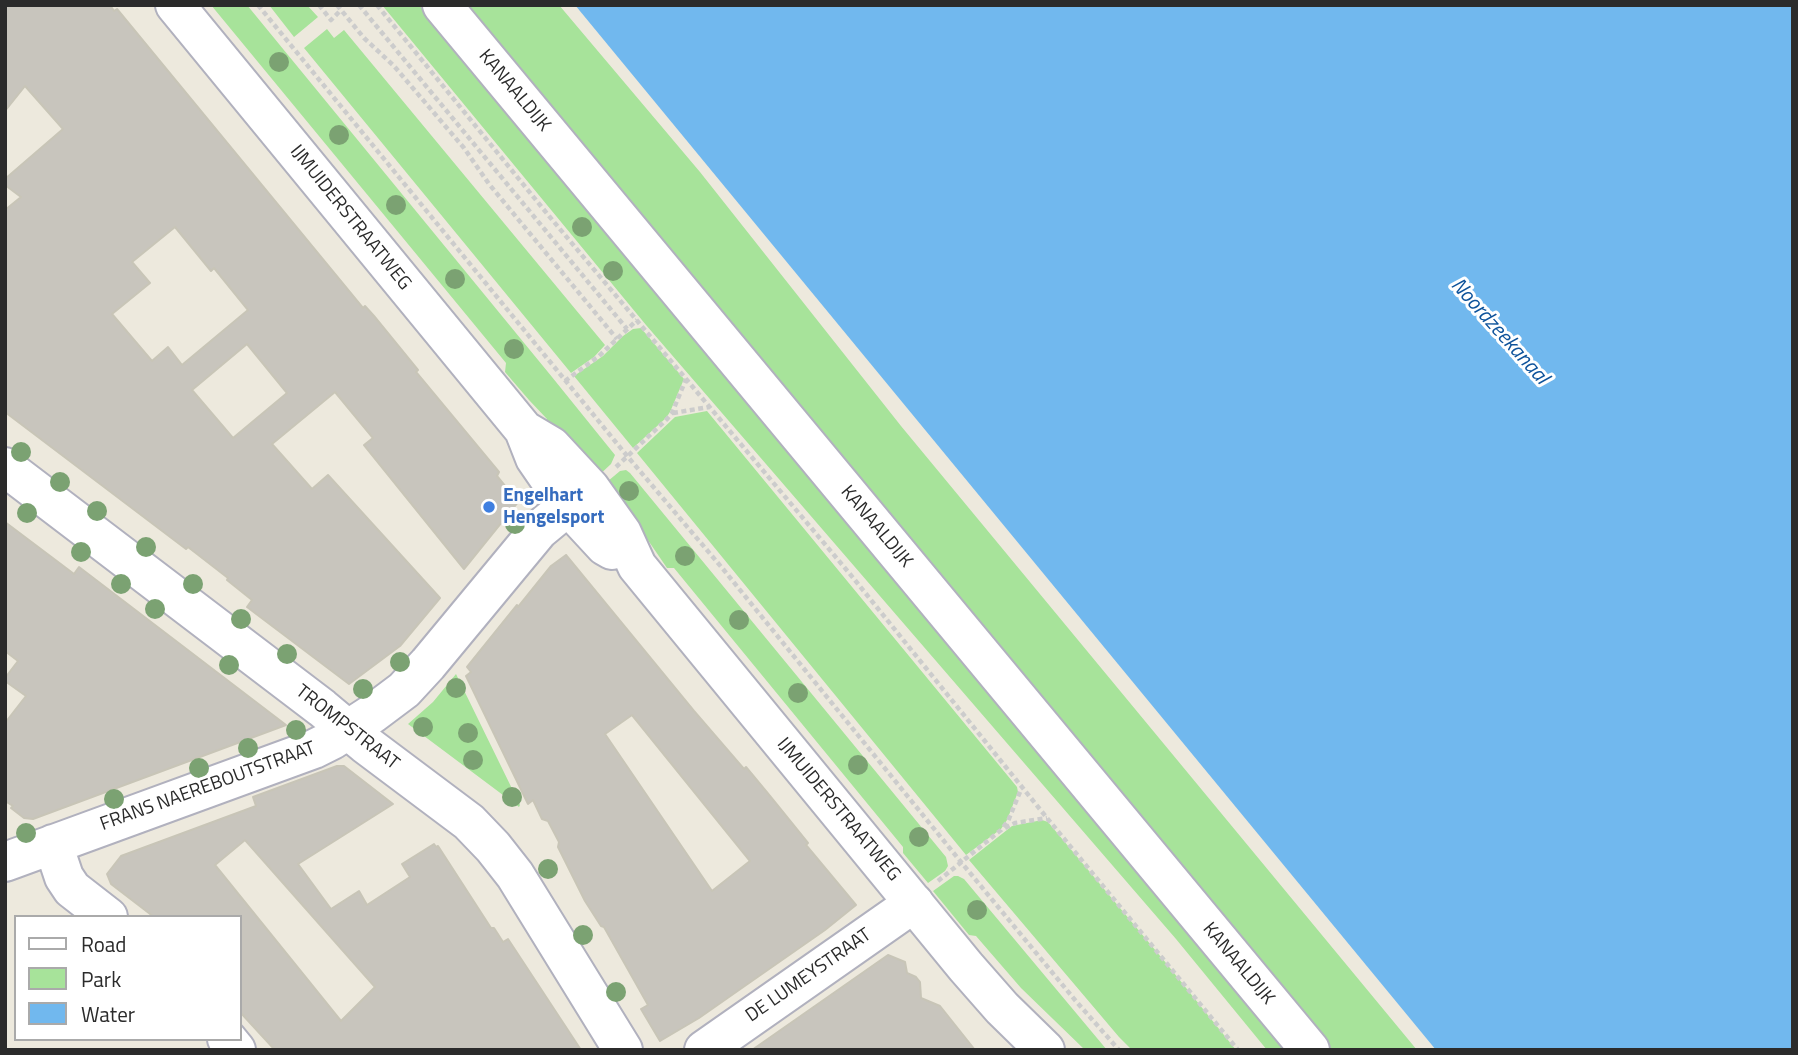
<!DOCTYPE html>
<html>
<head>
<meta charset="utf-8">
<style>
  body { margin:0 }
  #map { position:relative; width:1798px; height:1055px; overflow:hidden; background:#ede9dd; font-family:"Titillium Web",sans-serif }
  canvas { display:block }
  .frame { position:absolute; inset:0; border:7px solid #2b2b2b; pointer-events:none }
  .legend { position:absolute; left:14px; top:915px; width:228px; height:126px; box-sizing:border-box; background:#fff; border:2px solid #aaa; margin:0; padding:9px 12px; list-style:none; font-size:21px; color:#2b2b2b }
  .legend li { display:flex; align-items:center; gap:14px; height:35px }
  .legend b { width:35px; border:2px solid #aaa }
</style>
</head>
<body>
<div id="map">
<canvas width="1798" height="1055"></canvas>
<div class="frame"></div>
<ul class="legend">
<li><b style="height:9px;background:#fff"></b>Road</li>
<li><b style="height:19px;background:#a7e39a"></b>Park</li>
<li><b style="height:19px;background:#71b8ee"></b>Water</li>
</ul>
</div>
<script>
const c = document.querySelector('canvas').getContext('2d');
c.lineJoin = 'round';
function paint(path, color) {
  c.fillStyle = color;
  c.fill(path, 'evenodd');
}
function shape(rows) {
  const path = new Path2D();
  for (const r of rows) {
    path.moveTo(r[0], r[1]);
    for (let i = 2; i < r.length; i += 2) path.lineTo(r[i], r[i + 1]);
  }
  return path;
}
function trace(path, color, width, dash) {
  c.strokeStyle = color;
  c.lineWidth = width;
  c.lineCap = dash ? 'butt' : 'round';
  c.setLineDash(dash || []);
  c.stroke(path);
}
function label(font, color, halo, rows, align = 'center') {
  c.font = font + ' "Titillium Web",sans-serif';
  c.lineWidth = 6;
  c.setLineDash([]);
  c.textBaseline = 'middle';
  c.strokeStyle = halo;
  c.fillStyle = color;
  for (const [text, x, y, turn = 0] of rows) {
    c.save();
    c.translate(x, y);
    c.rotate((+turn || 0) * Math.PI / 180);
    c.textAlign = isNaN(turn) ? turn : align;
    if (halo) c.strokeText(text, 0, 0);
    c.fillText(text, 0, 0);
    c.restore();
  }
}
paint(shape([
  [211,5,247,5,552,377,615,455,611,464,596,478,542,424,547,419,529,400,505,372,506,363],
  [269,5,307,5,318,17,294,37],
  [382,5,419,5,1286,1050,1267,1050,1176,939,646,325],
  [467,5,559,5,700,172,901,426,1417,1050,1331,1050],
  [327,29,334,38,344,30,605,345,594,357,571,373,304,48],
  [641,328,684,379,670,412,666,418,633,448,574,376,603,356,623,336,633,329],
  [707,411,1017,787,1018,792,1007,820,1001,829,966,855,637,453,675,417],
  [626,470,630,473,946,857,948,866,945,871,928,883,903,853,903,847,674,568,667,568,641,530,602,486,620,471],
  [456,674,520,805,519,807,408,724,433,702],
  [1042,820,1048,822,1166,963,1236,1050,1132,1050,1119,1037,969,860,1012,826],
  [954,876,958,876,964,879,1107,1050,1085,1050,1021,988,976,936,969,935,933,891]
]), '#a7e39a');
paint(shape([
  [575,5,1793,5,1793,1050,1436,1050]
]), '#71b8ee');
const building = shape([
  [5,5,110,5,114,11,117,9,363,308,365,306,374,316,418,370,416,372,499,472,497,476,518,502,464,569,364,445,373,438,335,392,272,444,312,489,328,475,440,598,400,646,349,684,247,607,252,600,227,580,228,578,188,547,186,549,5,412,5,210,21,197,5,185,5,179,63,129,25,86,5,111,5,5],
  [175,227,211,271,214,268,248,310,182,365,168,347,152,361,112,314,150,283,132,262,175,227],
  [247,344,287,393,233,438,192,390,247,344],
  [5,522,74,574,79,567,286,725,33,819,24,818,11,808,13,806,5,801,5,723,26,696,5,681,5,678,18,661,5,651,5,522],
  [566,555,694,711,744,769,746,767,770,796,808,843,806,845,856,905,825,930,739,990,699,1018,660,1041,641,1009,648,1005,604,927,601,926,585,901,558,847,559,842,548,821,542,819,533,800,528,804,466,676,471,672,467,667,517,605,518,607,551,566,566,555],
  [632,715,750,861,712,891,605,734,632,715],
  [337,766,344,766,393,804,298,864,331,909,359,891,367,905,410,877,402,864,434,844,436,847,438,846,491,928,494,928,503,942,508,939,581,1050,275,1050,240,1012,240,917,154,917,111,884,107,874,121,856,256,806,253,797,337,766],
  [245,840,375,987,341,1021,215,865,245,840],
  [888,955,905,962,907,973,916,977,920,982,921,998,940,1006,975,1050,752,1050,888,955]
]);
paint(building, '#c8c5bd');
trace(building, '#c8c5b7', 2);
const street = shape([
  [5,467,322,708,365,744,469,822,493,847,515,875,623,1050],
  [53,844,64,877,72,889,108,917],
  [5,862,314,749,332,740,372,714,404,690,428,664,539,530,568,506],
  [227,1039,236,1050],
  [704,1050,914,903]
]);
const secondary = shape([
  [175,5,524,430,535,458,568,506,605,546,612,550],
  [442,5,1310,1050],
  [524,430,551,446,590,488,622,533,637,566,966,967,1002,1008,1045,1050]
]);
trace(street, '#b1b1be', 42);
trace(secondary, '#b1b1be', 42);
trace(shape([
  [258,5,628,457,723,569,961,862,1075,1000,1119,1050],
  [319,5,331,20,341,10],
  [337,5,364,38,394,66,464,148,489,184,617,339],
  [359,5,627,329],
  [377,5,549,216,850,574,1047,818,1238,1050],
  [565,381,599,356,637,320],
  [673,413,709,407],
  [616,467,667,419,672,413,686,379],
  [1005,828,1015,823,1047,818],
  [938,881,1001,830,1008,821,1022,787]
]), '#ccc', 4.5, [5, 3.5]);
trace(street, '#fff', 38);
trace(secondary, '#fff', 38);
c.fillStyle = '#7ba272';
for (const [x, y] of [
  [279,62],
  [339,135],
  [396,205],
  [582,227],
  [613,271],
  [455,279],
  [514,349],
  [21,452],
  [60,482],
  [629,491],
  [97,511],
  [27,513],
  [515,524],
  [146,547],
  [81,552],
  [685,556],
  [121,584],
  [193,584],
  [155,609],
  [241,619],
  [739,620],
  [287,654],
  [400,662],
  [229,665],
  [456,688],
  [363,689],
  [798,693],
  [423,727],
  [296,730],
  [468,733],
  [248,748],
  [473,760],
  [858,765],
  [199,768],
  [512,797],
  [114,799],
  [26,833],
  [919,837],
  [548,869],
  [977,910],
  [583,935],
  [616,992]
]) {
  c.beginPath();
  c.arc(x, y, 10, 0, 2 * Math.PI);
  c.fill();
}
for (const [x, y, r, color] of [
  [489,507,7,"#3f7fe0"]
]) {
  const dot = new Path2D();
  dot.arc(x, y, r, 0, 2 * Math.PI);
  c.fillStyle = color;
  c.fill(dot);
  trace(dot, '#fff', 2.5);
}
label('19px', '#2b2b2b', '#fff', [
  ["KANAALDIJK",514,91,50],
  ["IJMUIDERSTRAATWEG",350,218,51],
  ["KANAALDIJK",876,527,50],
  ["TROMPSTRAAT",347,728,38],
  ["FRANS NAEREBOUTSTRAAT",208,787,-20],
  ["IJMUIDERSTRAATWEG",838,810,50],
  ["KANAALDIJK",1238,964,50],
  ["DE LUMEYSTRAAT",809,976,-35]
]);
label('bold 19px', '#366cbe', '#fff', [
  ["Engelhart",503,496],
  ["Hengelsport",503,518]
], 'left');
label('italic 21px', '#0e539b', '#fff', [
  ["Noordzeekanaal",1499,332,48]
]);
</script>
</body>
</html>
